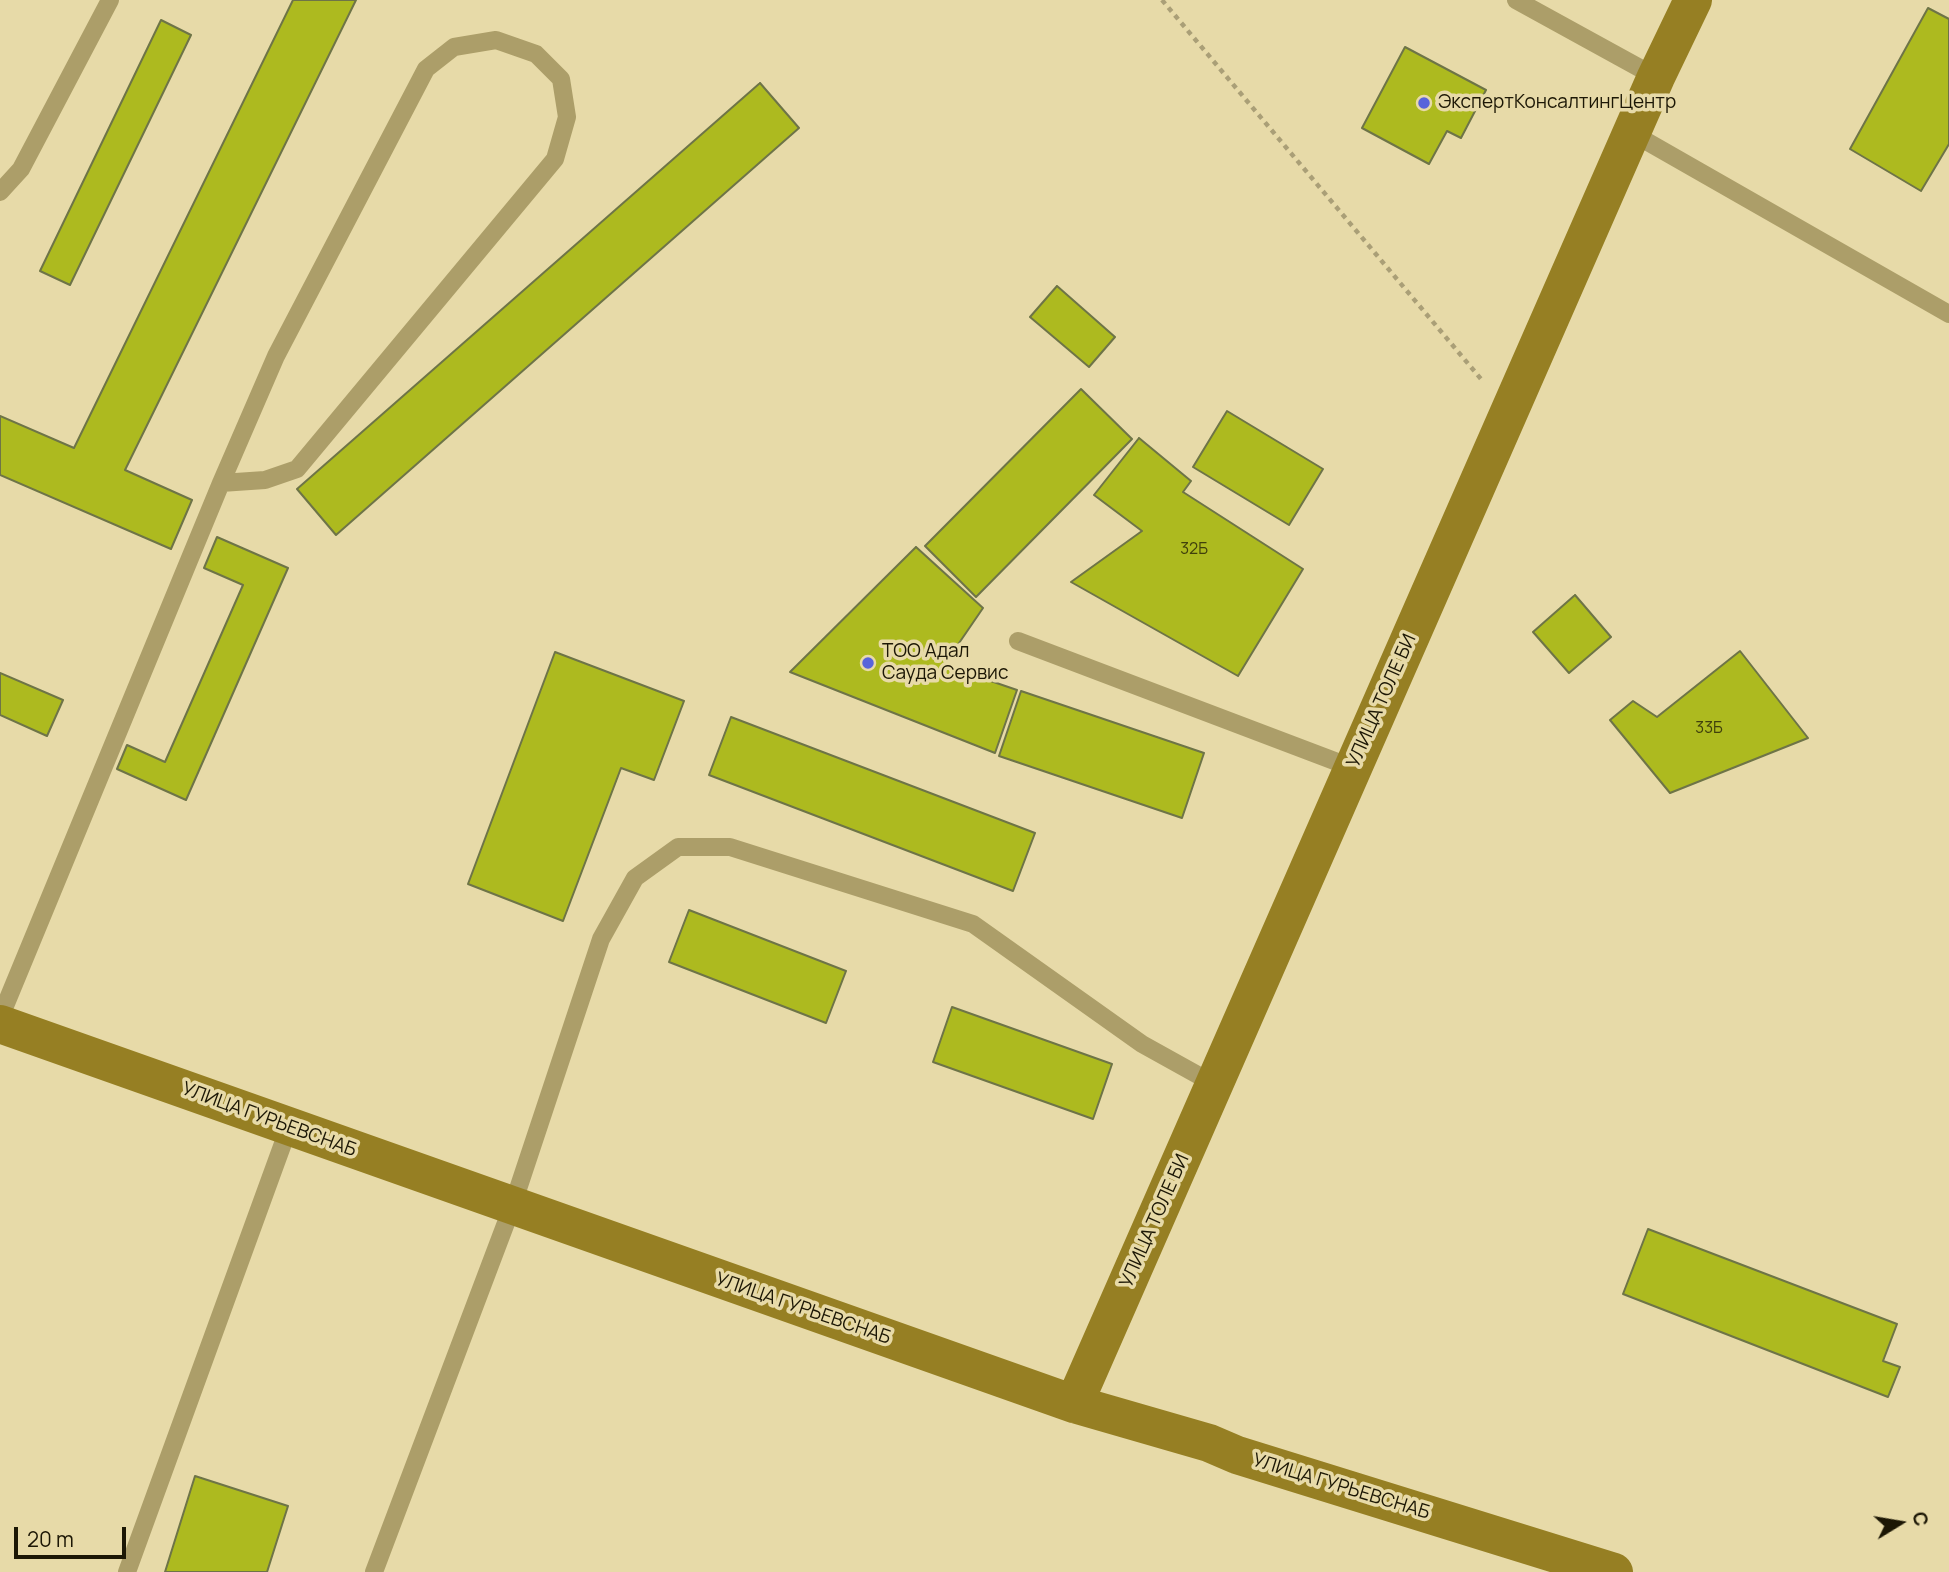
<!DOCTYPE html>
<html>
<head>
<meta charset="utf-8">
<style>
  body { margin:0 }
  #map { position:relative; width:1949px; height:1572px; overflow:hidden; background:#e7daa8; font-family:Manrope,sans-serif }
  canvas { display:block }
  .north { position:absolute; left:1865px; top:1488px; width:70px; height:70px; -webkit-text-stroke:5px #e7daa8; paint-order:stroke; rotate:79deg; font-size:19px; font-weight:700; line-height:28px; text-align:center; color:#1c1705 }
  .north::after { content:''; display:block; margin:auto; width:24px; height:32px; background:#1c1705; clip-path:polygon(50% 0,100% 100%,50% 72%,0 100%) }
  .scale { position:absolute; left:14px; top:1527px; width:112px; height:32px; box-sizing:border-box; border:4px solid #1c1705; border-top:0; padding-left:9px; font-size:21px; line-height:24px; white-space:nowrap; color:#1c1705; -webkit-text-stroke:5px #e7daa8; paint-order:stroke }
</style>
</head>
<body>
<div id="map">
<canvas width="1949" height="1572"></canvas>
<div class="north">С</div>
<div class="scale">20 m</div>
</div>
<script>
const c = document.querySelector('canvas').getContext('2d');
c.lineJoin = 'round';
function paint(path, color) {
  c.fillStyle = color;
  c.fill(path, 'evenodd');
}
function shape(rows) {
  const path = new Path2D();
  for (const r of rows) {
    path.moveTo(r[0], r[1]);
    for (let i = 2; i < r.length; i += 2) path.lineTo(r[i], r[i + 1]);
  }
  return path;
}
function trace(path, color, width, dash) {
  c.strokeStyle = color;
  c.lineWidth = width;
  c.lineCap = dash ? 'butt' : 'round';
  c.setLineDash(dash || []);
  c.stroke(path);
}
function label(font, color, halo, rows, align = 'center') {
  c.font = font + ' Manrope,sans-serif';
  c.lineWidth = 7;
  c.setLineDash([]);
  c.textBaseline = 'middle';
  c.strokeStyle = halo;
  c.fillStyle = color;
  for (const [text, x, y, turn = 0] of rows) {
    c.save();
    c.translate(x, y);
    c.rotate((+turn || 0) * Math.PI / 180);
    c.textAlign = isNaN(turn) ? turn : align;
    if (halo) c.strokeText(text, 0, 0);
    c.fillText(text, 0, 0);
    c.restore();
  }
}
const building = shape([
  [293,0,356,0,125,470,192,500,171,549,0,475,0,416,74,448,293,0],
  [1928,8,1949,19,1949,144,1921,191,1850,149,1928,8],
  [161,20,191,35,70,285,40,271,161,20],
  [1405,47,1486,90,1461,138,1447,131,1429,164,1362,128,1405,47],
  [760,83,799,128,336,535,297,489,760,83],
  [1057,286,1115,337,1089,367,1030,317,1057,286],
  [1081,389,1132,439,976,597,925,546,1081,389],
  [1227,411,1323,469,1289,525,1193,467,1227,411],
  [1139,438,1191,481,1183,492,1303,569,1238,676,1071,582,1142,531,1094,495,1139,438],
  [217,537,288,568,186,800,117,769,127,745,165,762,243,585,204,568,217,537],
  [916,547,983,608,944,665,1017,690,995,753,790,672,916,547],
  [1575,595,1611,637,1569,673,1533,632,1575,595],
  [1740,651,1808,738,1670,793,1610,720,1633,701,1657,717,1740,651],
  [555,652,684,701,654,780,621,768,563,921,468,884,555,652],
  [0,673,63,700,47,736,0,715,0,673],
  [1021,691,1204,753,1182,818,999,756,1021,691],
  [731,717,1035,833,1013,891,709,775,731,717],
  [689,910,846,971,826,1023,669,962,689,910],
  [952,1007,1112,1064,1093,1119,933,1062,952,1007],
  [1648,1229,1897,1324,1883,1361,1900,1367,1888,1397,1623,1294,1648,1229],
  [195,1476,288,1506,267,1572,165,1572,195,1476]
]);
paint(building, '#adba1f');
trace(building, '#6e7447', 2);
trace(shape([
  [1162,0,1481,379]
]), '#aa9f77', 4.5, [5, 5]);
trace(shape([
  [1516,0,1656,77],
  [1632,133,1949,314],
  [0,192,21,169,110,0],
  [1018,641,1353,768],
  [0,1018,221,483,276,356,426,69,454,47,496,40,536,54,561,79,567,117,555,159,297,469,265,480,221,483],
  [127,1572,289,1127],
  [374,1572,512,1207,601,939,635,878,678,847,730,847,973,924,1142,1044,1214,1084]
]), '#ac9e69', 18);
trace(shape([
  [0,1024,1074,1404,1209,1443,1237,1455,1614,1572],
  [1074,1404,1656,77,1693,0]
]), '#967f23', 38);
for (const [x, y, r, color] of [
  [1424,103,7,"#5864db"],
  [868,663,7,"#5864db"]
]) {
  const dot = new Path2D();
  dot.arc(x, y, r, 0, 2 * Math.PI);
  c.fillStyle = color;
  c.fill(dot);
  trace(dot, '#e7daa8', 2.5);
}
label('16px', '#40400c', null, [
  ["32Б",1194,550],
  ["33Б",1709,729]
]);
label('19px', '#1c1705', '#e7daa8', [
  ["ЭкспертКонсалтингЦентр",1438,103],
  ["ТОО Адал",882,652],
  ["Сауда Сервис",882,674]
], 'left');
label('19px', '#1c1705', '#e7daa8', [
  ["УЛИЦА ТОЛЕ БИ",1382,701,-66],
  ["УЛИЦА ГУРЬЕВСНАБ",269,1120,20],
  ["УЛИЦА ТОЛЕ БИ",1155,1221,-66],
  ["УЛИЦА ГУРЬЕВСНАБ",803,1309,19],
  ["УЛИЦА ГУРЬЕВСНАБ",1341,1487,17]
]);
</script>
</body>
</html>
